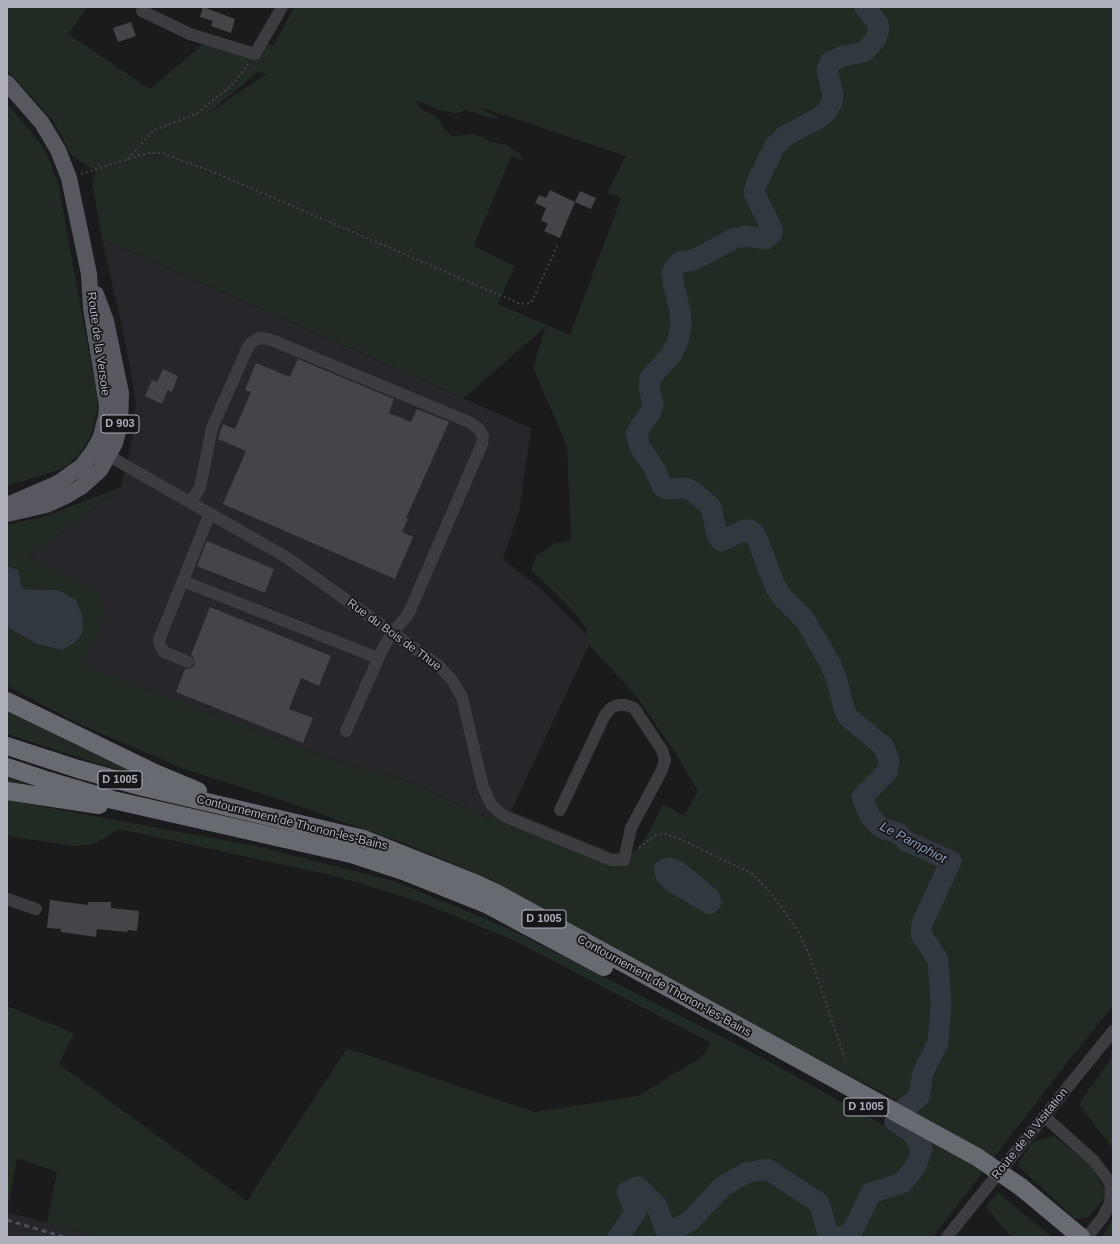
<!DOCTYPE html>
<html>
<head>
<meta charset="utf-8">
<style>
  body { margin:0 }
  #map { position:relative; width:1120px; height:1244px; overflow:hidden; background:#1b1a1d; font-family:Helvetica,sans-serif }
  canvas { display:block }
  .frame { position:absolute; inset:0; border:8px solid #aeb1bb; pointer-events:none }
</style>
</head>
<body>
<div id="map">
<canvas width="1120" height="1244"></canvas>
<div class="frame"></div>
</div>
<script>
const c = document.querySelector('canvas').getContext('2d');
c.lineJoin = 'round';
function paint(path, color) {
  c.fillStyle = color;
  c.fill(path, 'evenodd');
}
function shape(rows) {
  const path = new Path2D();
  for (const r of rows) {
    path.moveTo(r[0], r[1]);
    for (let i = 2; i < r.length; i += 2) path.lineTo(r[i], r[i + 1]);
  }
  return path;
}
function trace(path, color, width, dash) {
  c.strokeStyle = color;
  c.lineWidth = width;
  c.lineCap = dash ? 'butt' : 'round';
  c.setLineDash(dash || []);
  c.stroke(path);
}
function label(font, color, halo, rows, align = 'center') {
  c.font = font + ' Helvetica,sans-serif';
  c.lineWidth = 3.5;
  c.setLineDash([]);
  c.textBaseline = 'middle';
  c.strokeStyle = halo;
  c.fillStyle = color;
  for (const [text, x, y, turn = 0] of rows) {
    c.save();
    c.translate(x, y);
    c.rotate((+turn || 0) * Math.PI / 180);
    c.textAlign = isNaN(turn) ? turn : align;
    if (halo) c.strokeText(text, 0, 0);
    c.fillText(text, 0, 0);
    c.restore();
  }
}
paint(shape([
  [102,239,531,428,519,512,503,559,543,591,589,637,589,645,511,811,492,819,398,777,345,764,79,664,99,593,29,557,121,487,132,440,136,403,126,345],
  [7,1213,23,1216,99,1237,15,1237,7,1235]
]), '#27262a');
paint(shape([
  [7,7,88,7,68,34,150,89,203,44,250,56,256,43,274,45,294,7,1113,7,1113,1006,1066,1064,933,1237,99,1237,47,1223,57,1172,17,1158,7,1212,7,1006,74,1033,59,1064,247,1201,347,1048,534,1112,638,1096,701,1057,711,1043,511,939,420,902,339,877,119,829,95,844,74,846,7,836,7,800,256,846,394,881,512,930,763,1058,883,1125,896,1100,720,1007,491,880,409,845,281,800,184,769,81,725,7,686,7,627,37,644,58,590,22,589,18,571,7,566,7,525,43,517,121,487,29,557,99,592,103,609,99,634,80,664,345,764,398,777,491,819,511,811,613,853,635,851,647,836,663,804,684,816,698,791,674,751,636,696,589,645,586,628,572,610,531,570,536,556,555,543,571,541,567,446,533,368,546,326,464,398,102,239,92,183,96,171,71,155,54,122,7,70],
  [259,71,266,74,206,115],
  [416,100,439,110,453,113,459,113,465,110,491,118,499,117,481,109,477,106,626,156,607,193,621,198,570,335,498,304,515,266,474,246,511,156,524,161,521,155,507,145,489,141,481,136,472,134,453,136,444,129,439,119,419,107],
  [7,103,41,144,49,159,59,187,97,397,97,411,91,435,78,456,68,465,58,470,7,486],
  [7,704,69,742,131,770,130,774,7,734],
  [7,778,49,791,7,784],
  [1113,1055,1113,1149,1079,1104],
  [1054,1136,1091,1166,1105,1190,1103,1200,1089,1217,1082,1219,1074,1218,1017,1165,1033,1142],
  [998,1192,1052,1237,1011,1237,986,1207],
  [1113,1218,1113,1237,1102,1237]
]), '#222a24');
paint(shape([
  [7,566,18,570,22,589,58,590,76,600,83,618,82,634,74,643,62,650,37,644,7,627],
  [670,857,683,862,718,891,722,903,718,910,712,914,707,914,666,890,656,879,654,870,655,864,661,859]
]), '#313840');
trace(shape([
  [618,1237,636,1212,627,1192,638,1187,657,1206,664,1227,676,1229,690,1221,723,1186,746,1173,767,1169,819,1203,829,1237],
  [840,1237,847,1236,854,1228,871,1193,902,1183,916,1166,922,1149,913,1133,895,1121,897,1114,919,1097,923,1072,938,1043,941,1004,938,960,921,934,922,924,951,861,906,841,898,833,881,828,870,816,862,797,887,772,889,760,884,747,849,718,845,712,836,677,830,663,805,620,782,597,775,586,756,536,750,530,745,530,721,541,717,534,711,507,693,491,685,488,667,489,662,486,654,468,640,447,636,434,651,411,653,405,649,386,650,378,671,355,678,341,681,325,680,311,674,286,672,274,674,268,680,262,694,260,735,238,746,236,765,239,772,233,772,229,754,193,757,182,775,146,785,136,819,118,827,111,832,102,833,95,827,70,830,62,843,56,864,52,876,39,879,28,878,24,865,7]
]), '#313840', 21);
paint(shape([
  [203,7,235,19,231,33,211,26,213,21,200,17],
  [131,22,136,36,118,42,113,28],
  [550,190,575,202,560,238,544,231,548,224,541,220,546,208,535,203,539,195,546,198],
  [580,191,596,198,591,209,575,202],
  [298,359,394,399,389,413,411,422,417,409,449,422,406,518,408,519,402,532,413,537,395,579,223,504,246,451,218,439,223,424,235,429,251,392,245,390,256,363,290,377],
  [163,369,178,376,172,392,168,390,162,404,145,396,152,380,157,382],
  [207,541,274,569,265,593,197,566],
  [210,607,331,656,319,686,301,678,289,709,313,718,303,743,176,692,185,669,192,668,195,665,194,658,191,655],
  [50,900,88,905,88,902,111,902,111,908,139,911,137,931,128,930,127,932,97,929,96,937,61,932,61,929,47,928]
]), '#454549');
trace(shape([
  [128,159,154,130,196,114,232,85,249,63],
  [81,174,147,153,162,153,216,173,520,304,531,303,558,244],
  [639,848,656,835,665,834,680,839,753,874,773,896,798,931,811,959,845,1059]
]), '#424348', 2, [2, 3]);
trace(shape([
  [142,11,190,34,255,54,282,7],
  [102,452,286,557,439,666,452,680,462,697,483,787,492,806,504,816,611,860,624,860,631,828,662,770,665,760,662,750,634,708,626,705,618,705,611,708,605,715,560,810],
  [190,502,200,488,212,428,248,347,251,343,259,338,269,339,469,422,479,429,483,436,482,444,411,608,407,616,392,633,383,648,346,731],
  [183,581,378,658],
  [188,662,164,652,160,645,159,640,210,513],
  [7,899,36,909],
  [1044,1116,1094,1161,1109,1181,1111,1188,1110,1203,1103,1217,1087,1237],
  [947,1237,1113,1031]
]), '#3c3c41', 12);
trace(shape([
  [7,83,42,123,58,150,69,178,89,274,91,308,107,406,106,417,100,439,92,453,82,466,58,483,7,505],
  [7,514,46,505,66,496,81,487,100,470,115,443,120,425,121,393,106,321,96,294]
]), '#585960', 16);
trace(shape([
  [7,701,155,773,198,791],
  [7,746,78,769,143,787,364,839,470,881,496,893,977,1157,1021,1187,1081,1237],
  [7,767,49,781,113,800,351,854,403,871,488,905,604,967],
  [7,791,99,805]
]), '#686a72', 18);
trace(shape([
  [7,1220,64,1237]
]), '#4f5056', 3, [5, 4]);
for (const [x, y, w] of [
  [120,424,38],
  [120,780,44],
  [544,919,44],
  [866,1107,44]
]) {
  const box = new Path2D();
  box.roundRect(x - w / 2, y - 9, w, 18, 3);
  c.fillStyle = '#161518';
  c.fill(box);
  trace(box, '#aeb1bb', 1);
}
label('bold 11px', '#aeb1bb', null, [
  ["D 903",120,424],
  ["D 1005",120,780],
  ["D 1005",544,919],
  ["D 1005",866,1107]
]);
label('12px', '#aeb1bb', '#161518', [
  ["Route de la Versoie",98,344,82],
  ["Rue du Bois de Thue",394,635,36],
  ["Contournement de Thonon-les-Bains",292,823,14],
  ["Contournement de Thonon-les-Bains",664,986,29],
  ["Route de la Visitation",1030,1134,-51]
]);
label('italic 13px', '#879bb4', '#161518', [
  ["Le Pamphiot",913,843,28]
]);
</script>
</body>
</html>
